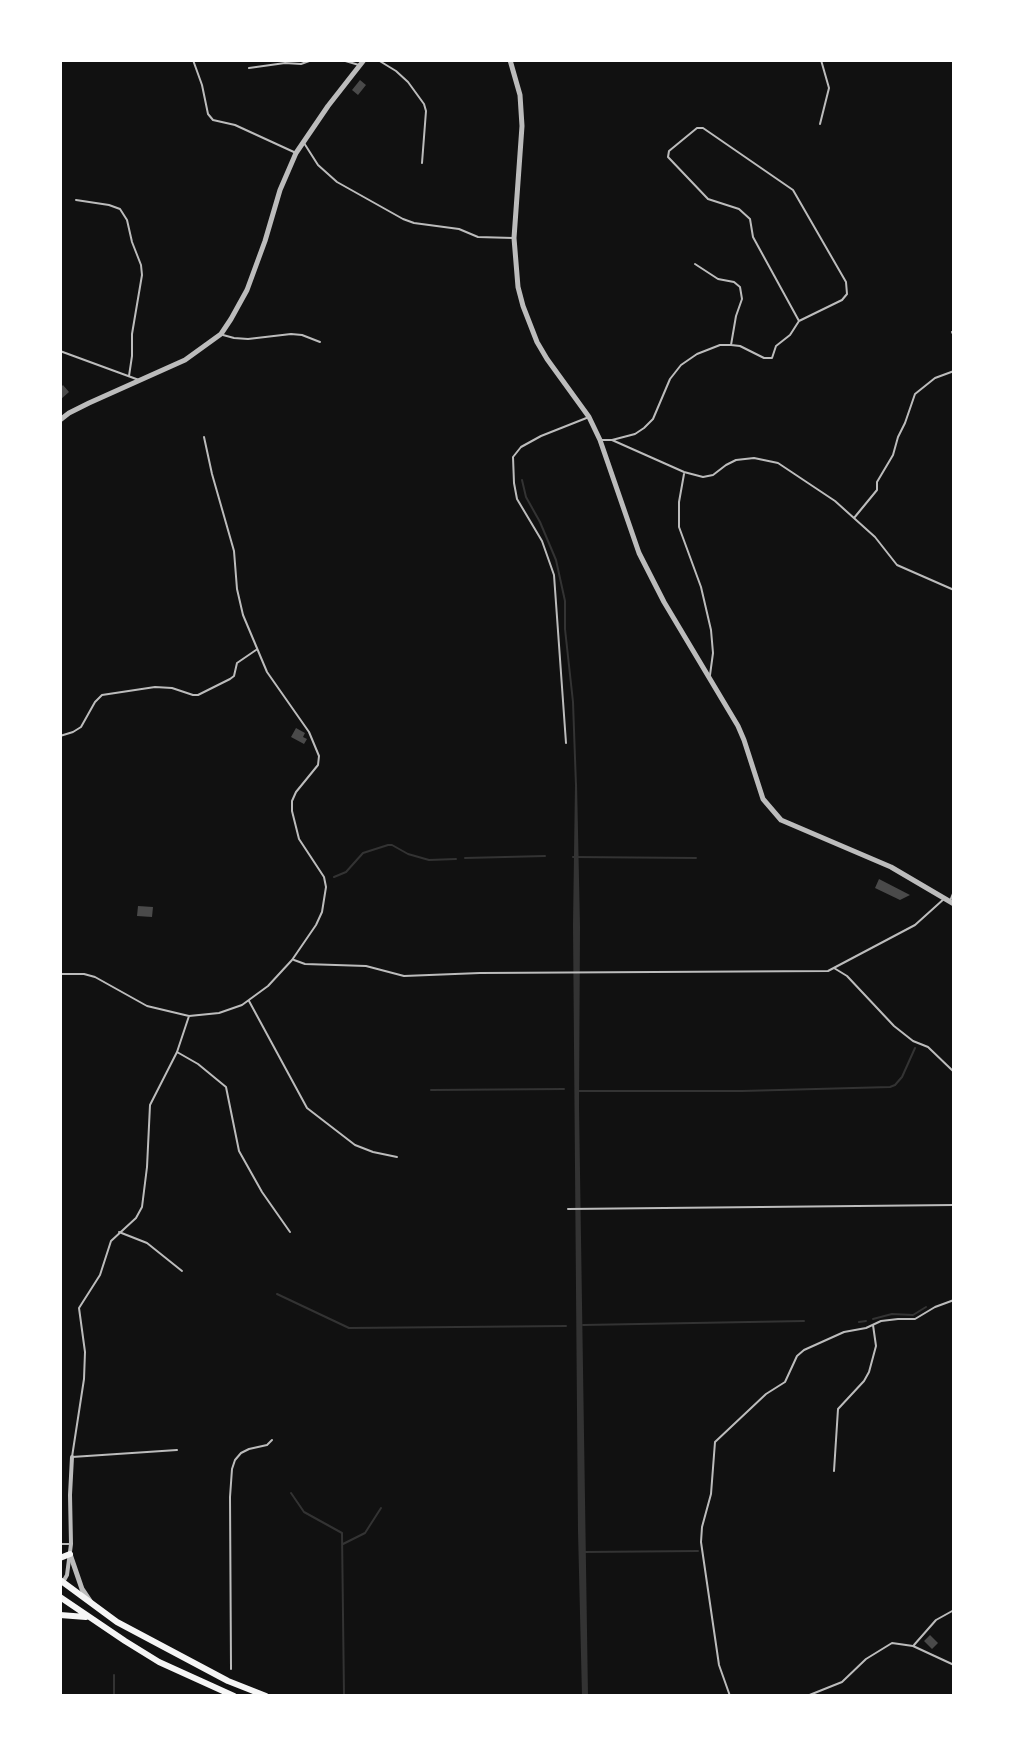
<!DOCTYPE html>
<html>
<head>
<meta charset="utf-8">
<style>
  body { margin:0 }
  #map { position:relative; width:1014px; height:1756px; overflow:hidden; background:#111; font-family:"DM Sans",sans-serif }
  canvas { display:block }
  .frame { position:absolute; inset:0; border:62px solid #fff; pointer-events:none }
</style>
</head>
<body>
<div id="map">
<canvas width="1014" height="1756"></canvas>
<div class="frame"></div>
</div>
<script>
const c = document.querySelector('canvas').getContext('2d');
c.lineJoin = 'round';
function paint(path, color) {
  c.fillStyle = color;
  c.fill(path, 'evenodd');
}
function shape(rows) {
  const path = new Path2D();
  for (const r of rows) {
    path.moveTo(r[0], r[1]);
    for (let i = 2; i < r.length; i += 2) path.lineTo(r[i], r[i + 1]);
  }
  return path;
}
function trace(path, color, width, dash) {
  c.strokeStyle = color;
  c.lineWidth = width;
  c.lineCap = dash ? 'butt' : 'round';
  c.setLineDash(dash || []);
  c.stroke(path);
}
paint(shape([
  [577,783,580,927,579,1107,588,1696,582,1696,578,1531,573,925,575,784]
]), '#333');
trace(shape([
  [522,480,526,497,540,522,556,560,565,601,565,629,573,702,576,786],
  [573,857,696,858],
  [465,858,545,856],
  [334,877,346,872,363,853,388,845,392,845,408,854,429,860,456,859],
  [431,1090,564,1089],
  [577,1091,742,1091,890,1087,895,1085,902,1077,915,1048],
  [277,1294,349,1328,566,1326],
  [873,1319,892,1314,913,1315,926,1307],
  [859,1322,866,1321],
  [583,1325,804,1321],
  [291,1493,304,1512,342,1533,344,1696],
  [343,1544,365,1533,381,1508],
  [584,1552,698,1551],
  [114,1675,114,1696]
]), '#333', 2);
paint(shape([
  [360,80,366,85,358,95,352,90],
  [63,385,69,392,60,400,60,388],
  [296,728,305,733,303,737,307,739,304,744,291,737],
  [879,879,910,895,900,900,875,888],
  [138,906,153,907,152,917,137,916],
  [930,1635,938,1643,932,1649,924,1641]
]), '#4a4a4a');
trace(shape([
  [193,60,202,85,208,114,213,120,235,125,296,153],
  [342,60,359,65],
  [378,60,396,71,408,82,424,104,426,111,422,163],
  [249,68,285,63,301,64,312,60],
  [820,124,829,88,821,60],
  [304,143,318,165,337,182,403,219,414,223,459,229,478,237,513,238],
  [76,200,109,205,120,209,127,220,132,242,141,265,142,275,132,334,132,356,129,376],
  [695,264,718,279,734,282,740,287,742,299,736,316,731,345],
  [952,332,954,336],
  [223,335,234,338,248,339,291,334,302,335,320,342],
  [60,351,139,380],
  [601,440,612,440,684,472,703,477,713,475,726,465,736,460,754,458,778,463,835,501,875,537,897,565,954,590],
  [612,440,635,434,644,428,653,419,670,379,681,365,697,354,720,345,731,345,740,346,764,358,772,358,776,346,790,335,799,321,842,300,847,294,846,282,793,190,703,128,697,128,669,151,668,157,708,199,739,209,750,219,753,237,799,321],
  [684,474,679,502,679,527,701,587,711,630,713,653,710,675],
  [854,518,877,490,877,482,893,455,898,437,905,423,915,394,935,378,954,371],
  [60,736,73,732,81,727,95,702,102,695,155,687,172,688,193,695,198,695,230,679,234,676,237,663,256,650],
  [566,743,554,575,542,541,517,499,514,483,513,457,521,447,541,436,589,417],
  [950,901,954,891],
  [294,960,305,964,366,966,404,976,480,973,828,971,915,925,945,898],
  [834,968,847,976,894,1026,913,1041,928,1047,954,1072],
  [60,974,84,974,95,977,147,1006,189,1016,219,1013,242,1005,268,986,292,960,316,925,322,912,326,887,324,877,299,839,292,811,292,801,296,792,318,765,319,756,309,732,267,672,243,615,237,589,234,551,212,474,204,437],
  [249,1001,307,1108,355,1145,373,1152,397,1157],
  [177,1052,198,1064,226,1087,239,1151,262,1192,290,1232],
  [568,1209,954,1205],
  [119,1232,147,1243,182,1271],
  [177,1450,72,1457,84,1379,85,1352,79,1308,100,1275,111,1241,136,1218,142,1207,147,1167,150,1105,177,1052,189,1016],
  [834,1471,838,1409,864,1381,869,1372,876,1346,873,1325],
  [60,1544,71,1544],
  [914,1645,936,1620,954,1610],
  [231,1669,230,1497,232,1469,235,1460,241,1453,249,1449,267,1445,272,1440],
  [730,1696,719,1665,701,1542,702,1527,711,1494,715,1442,766,1394,785,1382,797,1356,804,1350,844,1332,866,1328,881,1321,898,1319,915,1319,935,1307,954,1300],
  [807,1696,842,1682,866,1659,892,1643,913,1646,954,1665]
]), '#bcbcbc', 2);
trace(shape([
  [63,1582,67,1575,71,1544,70,1495,72,1457]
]), '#bcbcbc', 4);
trace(shape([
  [510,60,520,95,522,126,514,238,518,287,523,306,537,342,547,359,589,417,600,440,639,553,664,602,738,726,744,740,763,799,781,820,891,867,954,904],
  [60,420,69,413,89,403,185,360,221,334,231,319,247,290,265,241,280,190,296,153,328,106,364,60],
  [70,1554,82,1589,90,1601]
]), '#bcbcbc', 5);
trace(shape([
  [60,1558,70,1554],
  [60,1580,117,1622,228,1681,266,1696],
  [60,1597,125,1641,159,1662,234,1696],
  [60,1615,86,1617]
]), '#f5f5f5', 6);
</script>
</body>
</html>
